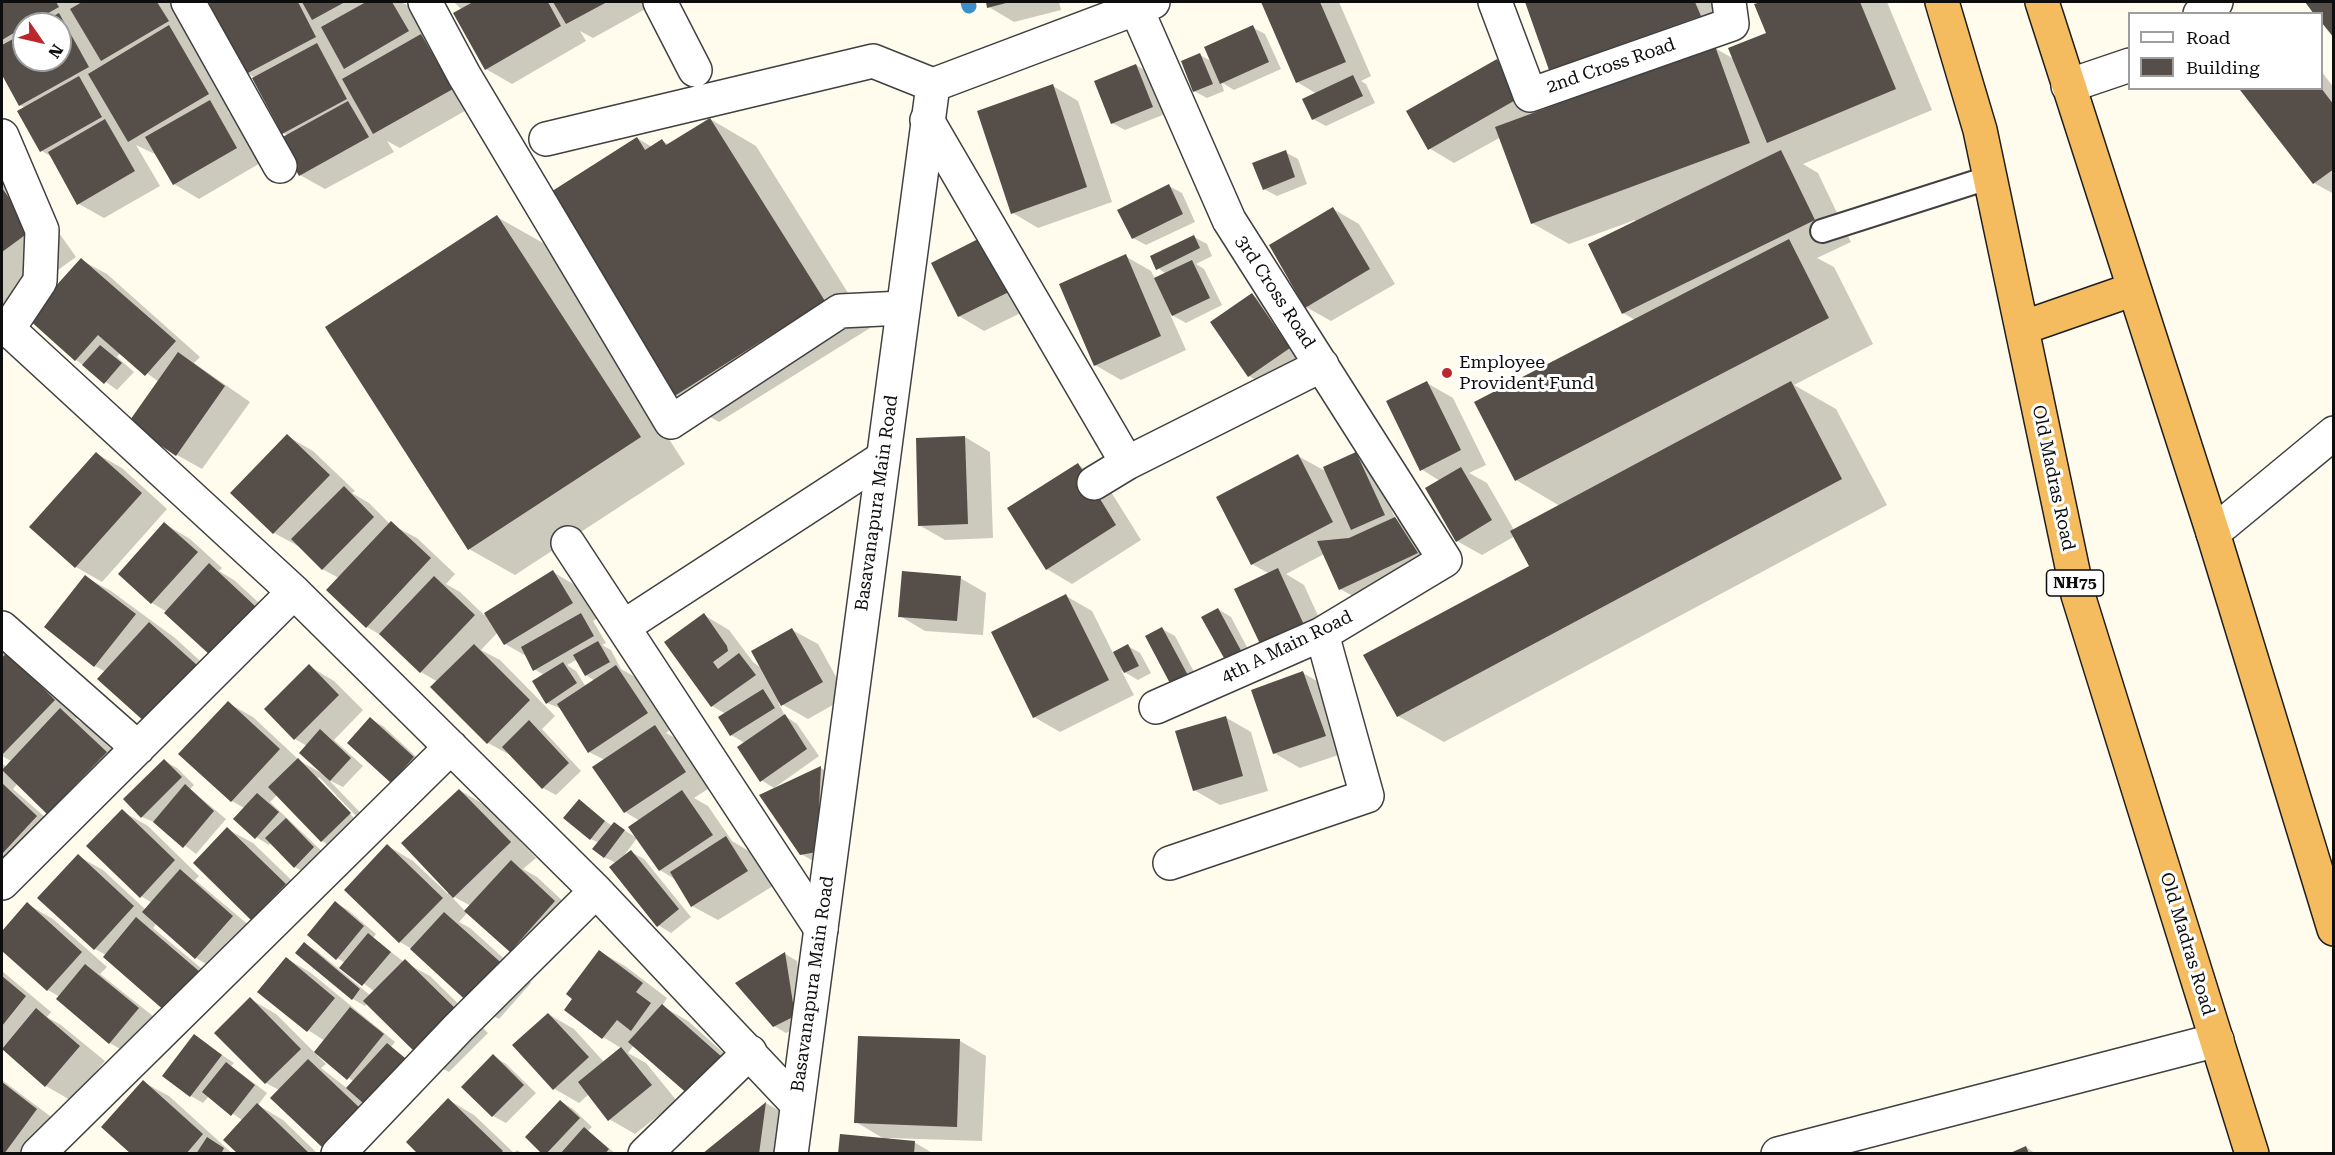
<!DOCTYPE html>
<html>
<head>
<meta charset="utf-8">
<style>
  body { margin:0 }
  #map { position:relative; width:2335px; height:1155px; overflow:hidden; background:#fffced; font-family:"Roboto Serif",serif }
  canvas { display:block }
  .frame { position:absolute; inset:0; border:3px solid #0d0d0d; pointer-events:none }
  .legend { position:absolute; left:2128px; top:12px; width:195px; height:78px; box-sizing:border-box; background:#fff; border:2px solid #9e9e9e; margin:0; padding:8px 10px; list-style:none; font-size:18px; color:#0d0d0d }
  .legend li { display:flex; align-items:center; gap:12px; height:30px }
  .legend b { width:30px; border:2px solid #9e9e9e }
  .north { position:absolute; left:12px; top:12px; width:60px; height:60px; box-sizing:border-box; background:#fff; border:2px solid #9e9e9e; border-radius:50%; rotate:124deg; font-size:16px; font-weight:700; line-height:24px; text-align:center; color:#0d0d0d }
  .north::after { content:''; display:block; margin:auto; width:21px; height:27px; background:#bb272b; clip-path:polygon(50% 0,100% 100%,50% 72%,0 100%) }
</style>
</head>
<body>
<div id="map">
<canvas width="2335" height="1155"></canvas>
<div class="frame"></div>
<ul class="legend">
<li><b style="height:8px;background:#fff"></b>Road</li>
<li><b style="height:16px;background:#554e49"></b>Building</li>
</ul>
<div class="north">N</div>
</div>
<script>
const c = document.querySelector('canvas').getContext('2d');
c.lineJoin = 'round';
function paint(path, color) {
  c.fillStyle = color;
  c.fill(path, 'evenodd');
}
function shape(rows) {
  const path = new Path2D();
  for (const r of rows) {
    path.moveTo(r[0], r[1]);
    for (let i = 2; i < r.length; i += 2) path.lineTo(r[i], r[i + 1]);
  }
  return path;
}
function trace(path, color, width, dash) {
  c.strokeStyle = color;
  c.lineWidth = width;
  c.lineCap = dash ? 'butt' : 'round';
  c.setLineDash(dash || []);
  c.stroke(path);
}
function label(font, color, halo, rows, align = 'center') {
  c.font = font + ' "Roboto Serif",serif';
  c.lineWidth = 6;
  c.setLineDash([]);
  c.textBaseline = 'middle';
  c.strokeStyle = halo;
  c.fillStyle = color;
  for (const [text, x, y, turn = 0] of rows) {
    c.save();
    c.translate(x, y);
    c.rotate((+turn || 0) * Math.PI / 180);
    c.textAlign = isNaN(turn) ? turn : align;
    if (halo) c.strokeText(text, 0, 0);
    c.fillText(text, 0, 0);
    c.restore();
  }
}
paint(shape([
  [2,2,172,2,193,36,189,39,194,42,233,108,228,112,236,117,262,162,199,199,174,184,157,155,136,145,160,186,104,218,79,204,52,157,42,151,25,108,20,105,2,72],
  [24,24,60,24,60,60,24,60],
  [216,2,401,2,411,7,477,104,400,148,387,141,394,152,325,189,300,175,289,136,283,133,255,78,247,73,210,5],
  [454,2,658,2,593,38,580,31,586,41,512,84,486,69,462,10],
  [987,2,1059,2,1061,10,1014,22,989,7],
  [1263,2,1339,2,1371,76,1361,81,1366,84,1375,103,1326,126,1313,119,1317,94,1297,82],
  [1526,2,1724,2,1711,46,1734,59,1768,34,1756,5,1764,2,1887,2,1932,110,1803,164,1818,173,1851,242,1817,258,1834,267,1873,344,1794,385,1836,409,1887,505,1444,742,1398,716,1531,567,1515,536,1482,555,1457,541,1440,481,1421,469,1427,383,1453,398,1486,465,1469,473,1487,483,1514,530,1560,506,1516,480,1635,320,1623,313,1635,222,1635,220,1569,244,1532,223,1501,137,1454,163,1429,148,1497,61,1523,76,1542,111,1702,52,1587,90,1550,69],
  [1252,27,1265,34,1281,69,1234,90,1221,82,1224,91,1207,98,1194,91,1200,55,1213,62],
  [1136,65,1149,73,1165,114,1125,130,1112,123],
  [2322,72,2334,88,2334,194,2314,183,2242,90,2322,88],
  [1053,86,1078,101,1112,202,1038,228,1013,213],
  [710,119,756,146,870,328,719,422,674,396,637,138,652,147,662,141,670,145],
  [2,152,76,257,8,306,2,303],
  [1285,152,1298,159,1307,184,1277,196,1264,189],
  [1169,186,1182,193,1195,222,1146,245,1133,238],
  [1333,209,1359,224,1395,284,1331,321,1306,307],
  [497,217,543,243,685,464,515,575,469,549],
  [986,237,1037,305,984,331,959,316],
  [1194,237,1207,244,1212,256,1196,264,1204,269,1222,305,1186,323,1170,314,1186,350,1121,380,1095,365,1125,256,1151,271,1155,279,1166,274,1158,268],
  [81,260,107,274,200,357,194,363,250,402,202,469,177,455,159,382,120,353,117,357,134,372,117,390,76,360,29,318],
  [1252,295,1278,310,1314,363,1275,391,1249,376,1212,322],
  [287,436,313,451,355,491,352,493,369,503,390,524,417,538,455,574,446,584,460,592,484,615,553,572,578,587,597,618,593,621,606,643,602,645,611,650,621,669,642,681,672,728,666,733,681,741,711,787,694,798,708,806,732,841,752,853,773,886,718,920,692,906,676,880,660,870,640,821,625,812,594,767,605,760,589,752,562,709,547,703,544,675,534,669,528,657,505,644,498,632,481,650,500,660,555,716,542,729,581,771,556,795,543,788,514,757,488,743,433,687,438,682,421,672,384,637,367,627,339,578,322,569,300,547,274,533],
  [578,659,586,675,595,681,586,687,576,671,567,665],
  [965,437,990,452,993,538,945,540,919,525],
  [97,454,122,468,167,509,102,582,76,567,32,527],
  [1356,454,1369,461,1395,518,1421,533,1443,568,1366,603,1340,589,1324,554,1286,574,1304,585,1330,642,1288,662,1270,574,1252,564,1298,456,1327,472],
  [1078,465,1103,479,1141,540,1072,584,1047,569],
  [165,524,190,539,222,568,219,571,234,580,280,622,237,669,167,612,152,603,120,574],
  [85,577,111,591,175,638,222,681,106,672,95,666],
  [960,578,986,593,983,635,925,631,900,616],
  [1066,596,1092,611,1113,653,1128,646,1140,653,1151,673,1138,680,1121,670,1134,695,1060,732,1034,717],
  [1218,609,1231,617,1257,666,1243,673],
  [704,615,729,630,753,662,761,668,792,630,818,644,847,697,808,719,778,702,785,716,797,724,819,756,774,788,761,780,745,743,731,735,726,714,712,706],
  [1162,629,1175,636,1202,687,1187,695],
  [2,645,80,715,76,719,86,725,131,768,74,827,48,812,18,783,13,789,62,832,2,877,2,763,6,767,11,761,2,756],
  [309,666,334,681,363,710,334,740,363,766,343,787,329,780,375,828,347,856,322,841,277,795,270,802,326,855,307,874,295,867,271,842,269,845,256,837,244,808,232,801,228,703,253,717,300,761,321,773,307,746,295,739],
  [319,777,357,817,355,819,317,779],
  [1303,673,1329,688,1350,751,1300,768,1274,753],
  [1225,717,1251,732,1268,791,1220,805,1194,790],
  [370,719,383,726,425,765,404,789,391,781],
  [164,761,177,768,194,785,190,789,226,819,196,854,156,823,142,817],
  [821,768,846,783,827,869,801,854,761,796],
  [459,790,485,805,536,858,523,869,537,877,580,917,536,965,510,951,468,912,459,922,470,928,531,983,499,1019,473,1004,412,949,400,942,388,846,413,861,448,894],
  [449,894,471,906,466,912],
  [579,801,612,826,614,824,637,838,623,857,631,852,644,859,691,917,671,933,658,925,616,863,604,857,599,843,591,839],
  [122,811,148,826,199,876,195,880,257,932,221,973,196,958,157,923,153,928,225,988,192,1025,167,1011,106,955,95,949,78,856,103,870,146,910,152,903,141,896],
  [227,829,253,843,311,899,277,934,252,919],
  [336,903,348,910,376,934,373,938,404,962,430,976,488,1033,449,1072,423,1058,367,1003,365,1006,353,999,304,944,317,951,371,996,375,992,342,967,345,963,337,958],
  [27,904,53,919,107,967,100,974,163,1024,135,1058,110,1043,60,997,48,990,2,949,2,933],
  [600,952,625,966,667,998,662,1006,688,1021,747,1074,716,1109,691,1095,634,1045,628,1053,646,1063,677,1101,635,1134,609,1119,589,1094,579,1103,553,1088,548,1014,574,1029,604,1062,621,1048,603,1037],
  [785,954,797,961,807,1023,786,1033,774,1026],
  [286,958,311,973,395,1042,391,1047,424,1072,386,1126,279,1090,266,1083,216,1033,250,999,276,1014,315,1053,325,1041,308,1030],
  [319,1054,354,1082,348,1089,321,1068,326,1064,317,1055],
  [2,971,51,1012,47,1017,61,1025,105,1061,72,1101,46,1086,2,1047],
  [194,1036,234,1063,231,1066,267,1093,258,1105,283,1120,318,1154,240,1154,243,1121,209,1096,203,1103,191,1096],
  [960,1041,986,1056,982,1141,889,1138,889,1140,914,1142,934,1154,840,1154,886,1140,856,1122],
  [493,1056,506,1064,536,1093,506,1123,493,1116],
  [2,1080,62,1125,40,1154,2,1153],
  [143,1082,169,1096,233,1154,133,1154],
  [449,1100,474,1115,514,1153,517,1150,523,1154,420,1154],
  [560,1101,573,1109,592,1127,588,1131,616,1154,545,1154],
  [766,1103,791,1118,786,1154,704,1154],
  [2026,1147,2036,1154,2012,1154]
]), '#0003');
trace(shape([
  [968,2,969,6]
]), '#3a8fcb', 15);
paint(shape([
  [2,2,56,2,59,7,29,24,24,24,24,27,2,40],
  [82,2,157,2,169,21,101,61,70,9],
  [213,2,298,2,316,37,246,74,208,4],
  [302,2,345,2,312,20],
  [366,2,392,2,409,31,344,69,321,27],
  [473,2,548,2,561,26,485,70,453,13],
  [553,2,607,2,566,24],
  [986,2,1010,2,987,8],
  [1261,2,1320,2,1346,62,1296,83],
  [1525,2,1695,2,1701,16,1549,70],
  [1761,2,1860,2,1896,89,1767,143,1728,48,1766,33,1754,4],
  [2305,2,2334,2,2334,38,2322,23,2322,14,2314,14],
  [59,13,89,67,19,106,2,75,2,45,24,33,24,60,60,60,60,24,39,24],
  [169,25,209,94,128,142,88,74],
  [1253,25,1269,62,1220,84,1204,47],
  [421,34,453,89,373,134,342,79],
  [317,43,347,99,282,134,252,78],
  [1715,46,1750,143,1531,224,1495,127],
  [1200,53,1213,84,1193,92,1181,61],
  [1497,59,1519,98,1428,150,1406,111],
  [1136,64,1153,107,1111,124,1094,81],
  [1353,75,1363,96,1312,120,1302,99],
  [79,76,102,117,40,152,17,111],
  [1053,84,1087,187,1011,214,977,111],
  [2243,88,2321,88,2334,105,2334,169,2313,184,2240,90],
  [210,100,237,148,173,185,145,137],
  [348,101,369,137,299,176,279,139],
  [710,118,825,301,673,397,546,195,637,137,645,150,662,139,666,145],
  [105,119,135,171,77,205,48,152],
  [1286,150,1295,177,1263,190,1252,163],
  [1781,150,1815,220,1622,314,1588,244],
  [1169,184,1183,214,1132,239,1117,210],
  [2,188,32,230,2,252],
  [1333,207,1370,269,1305,308,1269,245],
  [497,215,641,437,468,550,325,327],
  [986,235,1013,290,958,317,931,263],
  [1194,235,1200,248,1156,270,1150,256],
  [1789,239,1829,318,1515,481,1474,402],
  [1126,254,1161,336,1094,366,1059,284],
  [81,258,176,341,145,376,98,335,75,361,27,318],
  [1192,260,1210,298,1172,316,1154,278],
  [1252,293,1290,348,1248,377,1210,322],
  [100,345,122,363,104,384,82,365],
  [178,352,225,386,176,456,128,423],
  [1427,381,1461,450,1420,471,1386,401],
  [1791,381,1842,479,1397,717,1363,655,1529,566,1510,531],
  [287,434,330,475,273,534,230,493],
  [965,436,968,524,918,526,916,438],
  [96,452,142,493,75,568,29,527],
  [1356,452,1385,515,1351,530,1323,467],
  [1298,454,1333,522,1251,565,1216,497],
  [1078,463,1116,525,1046,570,1007,508],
  [1461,467,1492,520,1456,542,1425,488],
  [344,486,374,517,322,570,291,539],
  [1395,517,1418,553,1339,590,1317,541,1349,538],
  [391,521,431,558,366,628,326,590],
  [164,522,198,552,151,604,118,574],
  [209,563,255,606,210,655,164,613],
  [1278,568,1305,627,1262,648,1234,589],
  [553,570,573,603,504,645,484,613],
  [902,571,961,576,957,621,898,617],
  [85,575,136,614,94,667,44,627],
  [434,576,475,615,420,673,379,634],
  [1066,594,1109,680,1033,718,991,632],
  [1218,608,1245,658,1229,667,1201,617],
  [581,613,594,636,533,671,521,647],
  [704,613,727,646,728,651,713,662,718,669,739,653,756,675,711,707,664,642],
  [149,622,198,666,146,723,97,679],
  [1162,627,1190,679,1173,689,1145,636],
  [792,628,823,682,781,706,751,651],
  [598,641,610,662,585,676,573,655],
  [474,644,530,700,487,744,430,687],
  [1128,644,1139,666,1124,673,1113,652],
  [7,652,55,700,2,755,2,658],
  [563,662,577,683,546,704,532,681],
  [309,664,339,695,294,740,264,709],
  [616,665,648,713,588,753,557,704],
  [1303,671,1326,736,1273,754,1251,690],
  [763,689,775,708,730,736,718,717],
  [228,701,280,749,231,802,178,754],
  [60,708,107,752,47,814,2,770],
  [785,714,807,749,760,782,737,747],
  [1226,716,1243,776,1193,791,1175,731],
  [370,717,414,757,391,783,347,743],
  [529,720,569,763,542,789,502,747],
  [655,725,686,772,624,813,592,767],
  [320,729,351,758,330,781,299,753],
  [298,758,351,813,321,842,268,787],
  [164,759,182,777,141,818,123,799],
  [821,766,817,852,800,855,759,795],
  [2,783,37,816,2,854],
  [185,784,214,811,183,848,153,822],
  [459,789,511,842,453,898,401,843],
  [682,790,713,835,659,871,628,827],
  [257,793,279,812,255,839,233,819],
  [579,799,605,821,590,840,563,818],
  [122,809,175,860,140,898,86,846],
  [286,818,314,847,294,868,265,838],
  [614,822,625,830,604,858,592,849],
  [227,827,286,884,251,920,193,863],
  [726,836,748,871,691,907,670,872],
  [387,844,443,898,399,943,344,890],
  [631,850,679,909,657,927,609,867],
  [78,854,134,906,94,950,37,898],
  [511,860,555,901,510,952,464,911],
  [180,869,233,916,195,959,142,912],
  [335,901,364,926,336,960,307,935],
  [27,902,82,952,47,991,2,951,2,931],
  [444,912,507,968,472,1006,410,949],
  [136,917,200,972,166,1012,103,957],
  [368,933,391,952,362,986,339,968],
  [304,942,360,989,352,1000,295,953],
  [599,950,643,983,636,992,651,1003,631,1031,617,1020,602,1039,564,1010,572,999,566,994],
  [785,952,795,1016,773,1027,735,983],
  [286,957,335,998,307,1032,257,992],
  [405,959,464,1017,422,1059,363,1001],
  [85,964,139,1008,109,1044,56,999],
  [2,976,26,996,2,1026],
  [250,997,301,1049,265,1084,214,1033],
  [662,1004,723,1058,690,1096,628,1042],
  [350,1007,384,1034,347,1080,314,1052],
  [36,1008,80,1046,45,1087,2,1049],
  [548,1013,589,1057,553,1090,512,1045],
  [194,1034,222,1055,190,1097,162,1076],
  [858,1036,960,1039,957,1127,854,1123],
  [387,1043,412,1064,371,1110,346,1088],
  [621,1047,652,1085,608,1121,578,1082],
  [493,1054,524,1085,492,1117,461,1087],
  [308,1059,362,1110,324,1149,270,1098],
  [226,1062,255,1085,231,1116,202,1092],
  [143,1080,203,1134,186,1154,131,1154,101,1127],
  [2,1082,37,1109,4,1154,2,1154],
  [448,1098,503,1151,500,1154,418,1154,406,1142],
  [560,1100,580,1118,546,1154,542,1154,525,1137],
  [766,1102,759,1154,702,1154],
  [257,1103,310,1154,238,1154,223,1140],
  [584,1127,609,1149,605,1154,560,1154],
  [840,1134,915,1141,914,1154,838,1154],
  [207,1137,224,1148,221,1154,196,1154],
  [2026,1146,2029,1154,2008,1154]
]), '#554e49');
const service = shape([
  [1822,231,1991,177]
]);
const minor = shape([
  [188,2,280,166],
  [425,2,464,75,671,422,840,311,903,308],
  [660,2,695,70],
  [1495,2,1530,95,1732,24,1729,2],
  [1136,8,1229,220,1445,560,1322,634,1156,707],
  [2200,14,2216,2],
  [2068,86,2130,65],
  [927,120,1127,463,1322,365],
  [2,136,42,230,40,281,8,329,294,592,596,891,797,1104],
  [546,139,873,61,933,85],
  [1094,483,1127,463],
  [2213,533,2334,433],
  [568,543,821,929],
  [623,627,883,458],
  [2,628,138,748],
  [1170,863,1367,796,1322,634],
  [2,883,294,592],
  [38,1154,451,747],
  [338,1154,459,1027,596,891],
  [645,1154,750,1052],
  [1778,1154,2217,1040]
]);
const tertiary = shape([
  [791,1154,933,85,1153,2]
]);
const trunk = shape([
  [1942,2,1980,130,2078,595,2252,1154],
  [2042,2,2213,533,2334,929],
  [2022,328,2134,289]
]);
trace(service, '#404040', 26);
trace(minor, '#404040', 36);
trace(tertiary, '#404040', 36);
trace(trunk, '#1e1e1e', 36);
trace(service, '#fff', 22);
trace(minor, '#fff', 33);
trace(tertiary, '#fff', 33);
trace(trunk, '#f4bc5e', 33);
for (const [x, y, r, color] of [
  [1447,373,6,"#bb272b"]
]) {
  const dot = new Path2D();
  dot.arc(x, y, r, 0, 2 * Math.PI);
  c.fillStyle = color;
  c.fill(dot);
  trace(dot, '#fff', 2);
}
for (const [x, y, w] of [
  [2075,583,57]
]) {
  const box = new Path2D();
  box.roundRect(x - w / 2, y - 13, w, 26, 4.5);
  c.fillStyle = '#fff';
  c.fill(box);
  trace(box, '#0d0d0d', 1.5);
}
label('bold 16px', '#0d0d0d', null, [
  ["NH75",2075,583]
]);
label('18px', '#0d0d0d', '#fff', [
  ["2nd Cross Road",1611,66,-19],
  ["3rd Cross Road",1275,292,57],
  ["Old Madras Road",2053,478,78],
  ["Basavanapura Main Road",877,503,-82],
  ["4th A Main Road",1287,647,-26],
  ["Old Madras Road",2187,944,73],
  ["Basavanapura Main Road",813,984,-82]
]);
label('18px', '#0d0d0d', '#fff', [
  ["Employee",1459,363],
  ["Provident Fund",1459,384]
], 'left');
</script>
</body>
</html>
